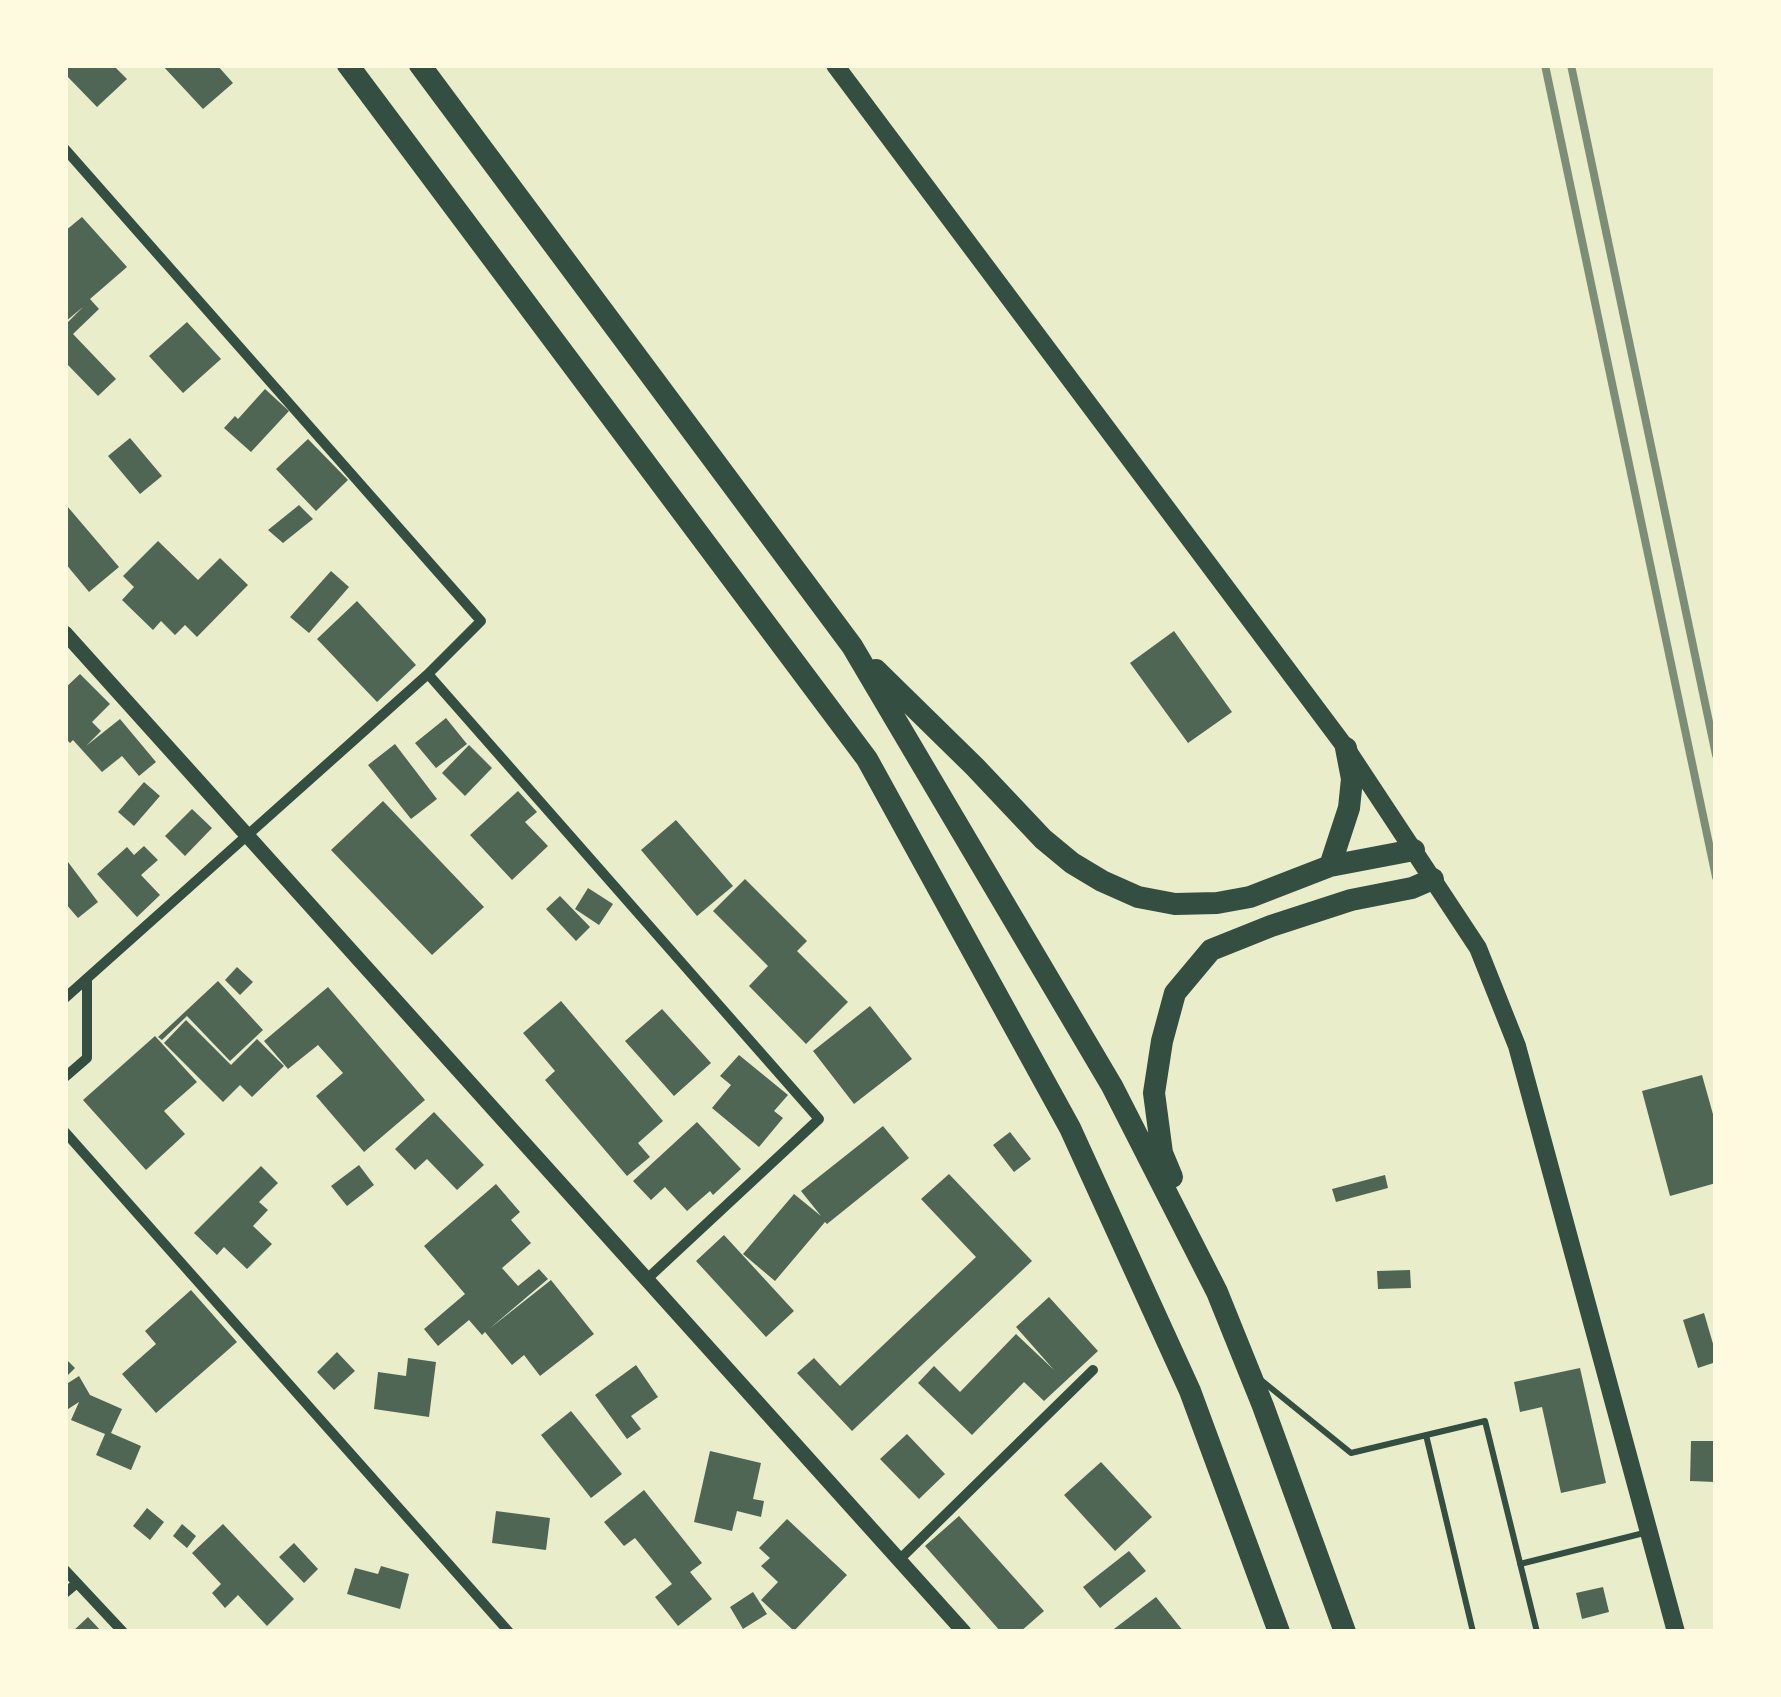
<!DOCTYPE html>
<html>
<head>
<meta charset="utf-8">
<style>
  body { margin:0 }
  #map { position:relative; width:1781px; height:1697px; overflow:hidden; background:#e9edc9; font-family:"Fira Sans Condensed",sans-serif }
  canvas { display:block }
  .frame { position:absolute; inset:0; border:68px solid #fefae0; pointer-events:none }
</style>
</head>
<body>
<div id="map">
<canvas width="1781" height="1697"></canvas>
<div class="frame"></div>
</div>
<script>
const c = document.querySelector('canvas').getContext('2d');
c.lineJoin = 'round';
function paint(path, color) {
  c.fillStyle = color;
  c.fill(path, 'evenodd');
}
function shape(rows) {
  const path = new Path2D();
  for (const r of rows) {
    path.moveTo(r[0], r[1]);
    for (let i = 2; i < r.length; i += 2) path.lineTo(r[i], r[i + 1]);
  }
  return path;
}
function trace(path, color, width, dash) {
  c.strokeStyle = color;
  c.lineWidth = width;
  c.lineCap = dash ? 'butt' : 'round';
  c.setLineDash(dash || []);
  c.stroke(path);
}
paint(shape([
  [67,65,113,65,127,79,97,107,65,74],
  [162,65,217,65,233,83,203,109],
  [82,217,127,267,90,299,99,309,73,334,116,379,98,396,68,365,65,367,65,325,83,307,65,322,65,231],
  [187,322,221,359,183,393,149,356],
  [265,389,289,411,251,452,224,428,235,416,238,419],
  [130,438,162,476,140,494,108,456],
  [308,439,348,480,316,511,276,469],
  [299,505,313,519,283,543,268,530],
  [67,506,119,567,89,592,65,563,65,508],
  [158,541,198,580,220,558,248,585,197,637,185,625,175,635,161,621,153,630,122,600,134,587,123,576],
  [331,571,349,587,309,633,290,617],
  [357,601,416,665,377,702,317,639],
  [1174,631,1232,712,1188,743,1130,663],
  [80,674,110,704,92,722,101,731,86,746,120,719,156,762,139,776,122,756,102,772,73,740,70,743,65,738,65,688],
  [446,718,467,744,436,768,415,743],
  [395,744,437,799,411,819,368,765],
  [469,745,492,768,465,796,442,773],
  [144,782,160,796,134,826,118,812],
  [518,791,537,812,525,822,548,846,512,880,470,835],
  [383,801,484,907,432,955,331,850],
  [192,809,212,828,185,856,165,836],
  [676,820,733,886,697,916,641,850],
  [144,846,158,860,141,875,160,895,137,917,97,874,127,847,134,855],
  [65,858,98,902,78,918,65,903],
  [745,879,807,941,797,951,848,1002,806,1044,749,986,768,966,713,911],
  [588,888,613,904,599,925,575,909],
  [560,896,590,927,576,941,546,909],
  [237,967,253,982,240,995,225,980],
  [218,981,263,1030,230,1061,187,1016,162,1040,158,1037],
  [328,987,425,1100,364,1152,316,1096,343,1073,318,1045,288,1069,264,1041],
  [561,1001,663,1121,638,1143,650,1157,627,1176,545,1080,555,1071,523,1033],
  [870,1006,912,1059,854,1104,813,1051],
  [662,1009,711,1063,674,1096,625,1041],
  [186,1020,231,1065,257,1039,284,1066,252,1097,240,1085,223,1102,164,1043],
  [155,1036,197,1082,164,1111,185,1134,146,1170,83,1100],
  [739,1055,788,1095,774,1111,783,1118,759,1147,712,1108,731,1085,720,1076],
  [1702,1075,1716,1125,1716,1183,1670,1196,1642,1091],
  [434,1112,484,1165,457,1190,427,1159,415,1170,395,1149],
  [697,1122,741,1169,713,1195,710,1191,687,1211,665,1187,651,1200,633,1181],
  [883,1126,909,1158,827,1224,825,1222,775,1281,743,1254,794,1194,821,1216,801,1191],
  [1010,1132,1031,1159,1014,1172,993,1145],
  [359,1165,374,1185,347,1206,331,1186],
  [261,1166,278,1183,259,1202,268,1210,253,1226,272,1244,247,1269,224,1247,217,1255,194,1233],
  [949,1174,1032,1261,852,1431,797,1373,814,1358,840,1386,976,1257,921,1199],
  [1385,1175,1388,1188,1336,1202,1332,1189],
  [496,1184,520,1212,511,1220,531,1243,502,1268,518,1286,539,1269,548,1279,489,1329,551,1280,594,1334,540,1376,524,1355,512,1365,485,1332,482,1335,469,1320,438,1346,424,1329,465,1294,424,1246],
  [724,1235,794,1311,766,1337,696,1261],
  [1410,1270,1411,1288,1378,1289,1377,1271],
  [191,1290,237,1342,156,1413,122,1374,156,1344,145,1331],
  [1049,1297,1098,1351,1044,1401,1024,1382,972,1435,918,1383,934,1366,960,1392,1016,1334,1054,1370,1016,1327],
  [1704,1313,1716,1354,1716,1362,1698,1368,1683,1320],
  [337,1352,355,1371,334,1390,317,1372],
  [65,1358,75,1368,65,1378],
  [408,1358,436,1362,429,1417,374,1409,378,1372,406,1376],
  [636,1365,658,1397,631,1416,641,1429,627,1439,595,1395],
  [1580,1368,1606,1483,1561,1493,1542,1407,1520,1412,1514,1382],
  [79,1376,90,1395,122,1409,111,1433,141,1446,131,1470,96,1455,105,1434,71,1420,79,1402,65,1411,65,1385],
  [571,1411,622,1474,591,1498,541,1435],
  [907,1434,945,1474,919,1499,880,1459],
  [1691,1441,1716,1441,1716,1482,1690,1481],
  [710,1451,761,1463,753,1499,764,1501,761,1517,737,1511,732,1531,694,1522],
  [1101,1462,1152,1517,1115,1551,1064,1495],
  [644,1490,702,1563,690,1572,712,1599,678,1626,655,1597,672,1584,635,1538,624,1546,604,1522],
  [147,1508,164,1522,150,1540,133,1526],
  [496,1511,550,1518,546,1550,492,1543],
  [959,1516,1044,1611,1020,1632,1001,1632,925,1546],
  [787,1519,847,1575,794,1631,761,1600,778,1582,761,1566,770,1558,759,1548],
  [182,1524,196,1536,187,1548,173,1536],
  [223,1524,294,1599,267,1626,238,1595,225,1608,212,1593,221,1584,192,1553],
  [294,1543,318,1569,304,1583,279,1557],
  [1129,1551,1146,1571,1100,1608,1083,1587],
  [381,1566,409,1574,400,1609,347,1594,355,1568,378,1574],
  [1603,1587,1609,1612,1582,1619,1576,1593],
  [753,1592,767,1614,743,1629,730,1607],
  [1156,1597,1184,1632,1110,1632],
  [88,1617,102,1632,72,1632]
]), '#4f6655');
trace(shape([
  [1261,1380,1351,1453,1485,1421,1537,1632],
  [1426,1435,1473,1632],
  [1520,1564,1648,1532]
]), '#344e41', 6);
trace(shape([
  [65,149,481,621,428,674,65,998],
  [428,674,819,1119,647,1279],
  [65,1077,87,1058,87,979],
  [65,1132,509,1632],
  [899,1560,1093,1370],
  [65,1570,123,1632],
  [65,1593,77,1583]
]), '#344e41', 10);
trace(shape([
  [65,633,964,1632]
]), '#344e41', 15);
trace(shape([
  [835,65,1346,748,1478,948,1517,1046,1676,1632]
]), '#344e41', 18);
trace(shape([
  [348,65,867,759,1070,1128,1190,1391,1279,1632],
  [420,65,852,646,1112,1086,1217,1292,1263,1406,1345,1632],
  [876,670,975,767,1043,839,1072,863,1102,881,1138,897,1175,904,1217,903,1250,897,1330,866,1414,850],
  [1330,866,1349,808,1352,779,1346,748],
  [1172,1177,1162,1153,1154,1093,1162,1041,1175,993,1211,950,1271,926,1351,900,1412,888,1433,879]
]), '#344e41', 22);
trace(shape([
  [1545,65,1716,877],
  [1571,65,1716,755]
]), '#7c8e77', 8);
</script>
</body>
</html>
